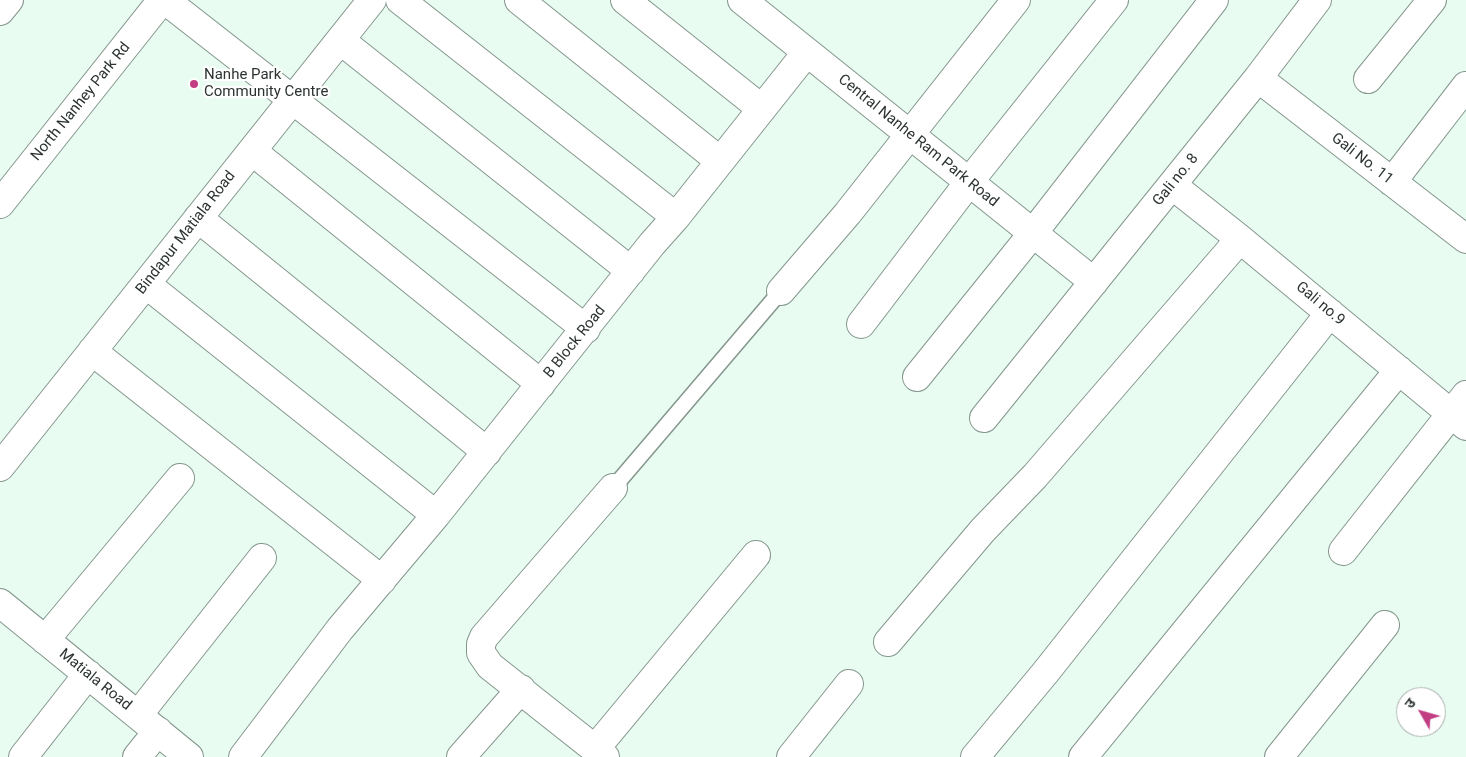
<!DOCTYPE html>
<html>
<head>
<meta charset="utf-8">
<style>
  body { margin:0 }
  #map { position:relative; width:1466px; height:757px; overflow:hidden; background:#e8fcf2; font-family:Roboto,"Noto Sans Devanagari",sans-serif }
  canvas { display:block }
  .north { position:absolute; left:1396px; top:687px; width:50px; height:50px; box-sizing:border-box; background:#fff; border:1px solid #abaeac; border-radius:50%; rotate:308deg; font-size:14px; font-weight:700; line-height:20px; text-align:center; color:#2c3430 }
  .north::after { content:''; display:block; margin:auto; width:18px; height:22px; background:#c23e82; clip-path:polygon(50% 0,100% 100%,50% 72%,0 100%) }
</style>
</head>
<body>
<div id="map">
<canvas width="1466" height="757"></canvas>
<div class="north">उ</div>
</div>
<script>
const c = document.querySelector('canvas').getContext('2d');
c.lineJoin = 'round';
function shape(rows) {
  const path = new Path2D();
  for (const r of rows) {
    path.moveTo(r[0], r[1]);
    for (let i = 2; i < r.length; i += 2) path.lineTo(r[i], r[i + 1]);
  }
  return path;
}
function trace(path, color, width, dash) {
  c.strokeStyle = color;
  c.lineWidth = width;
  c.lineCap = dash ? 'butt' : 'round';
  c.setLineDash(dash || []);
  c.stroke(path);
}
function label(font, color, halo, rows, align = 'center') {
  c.font = font + ' Roboto,sans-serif';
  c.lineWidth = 4.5;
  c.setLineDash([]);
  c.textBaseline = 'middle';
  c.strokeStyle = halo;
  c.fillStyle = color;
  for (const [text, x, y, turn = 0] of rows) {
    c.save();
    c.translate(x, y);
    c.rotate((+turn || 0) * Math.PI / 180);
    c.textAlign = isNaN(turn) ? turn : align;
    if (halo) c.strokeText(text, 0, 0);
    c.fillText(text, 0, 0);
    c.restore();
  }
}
const service = shape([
  [613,488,781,291]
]);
const minor = shape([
  [165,0,586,329],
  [400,0,676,217],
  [519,0,720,161],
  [625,0,762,109],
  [742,0,1094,282],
  [0,11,9,0],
  [340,40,631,271],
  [1258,78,1466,239],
  [1368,79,1432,0],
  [252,151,541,384],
  [1392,182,1466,86],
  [1172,185,1240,239,1466,426],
  [0,204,162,0],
  [198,218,487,452],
  [146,284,436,515],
  [781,291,848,213,1016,0],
  [861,324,969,182,1114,0],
  [92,351,382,580],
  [917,377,1033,233,1214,0],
  [984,418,1258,78,1317,0],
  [0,467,372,0],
  [1343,551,1466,395],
  [0,603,189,757],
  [45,640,180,478],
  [888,642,983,530,1035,476,1240,239],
  [138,715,262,558],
  [595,749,756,555],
  [23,757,88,674],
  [137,757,158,731],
  [243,757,340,629,436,515,652,244,676,217,807,52],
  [461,757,521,689],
  [605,757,490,666,481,653,481,644,484,637,613,488],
  [791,757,849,684],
  [975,757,1045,673,1330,313],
  [1083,757,1399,370],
  [1279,757,1385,625]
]);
trace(service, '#84968d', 18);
trace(minor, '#84968d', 30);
trace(service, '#fff', 15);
trace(minor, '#fff', 28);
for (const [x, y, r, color] of [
  [194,84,5,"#c23e82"]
]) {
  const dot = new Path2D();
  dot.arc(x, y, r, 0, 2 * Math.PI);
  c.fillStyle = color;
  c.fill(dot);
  trace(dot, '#fff', 2);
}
label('15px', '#2c3430', '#fff', [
  ["Nanhe Park",204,75],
  ["Community Centre",204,92]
], 'left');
label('15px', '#2c3430', '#fff', [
  ["North Nanhey Park Rd",81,102,-51],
  ["Central Nanhe Ram Park Road",918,141,39],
  ["Gali No. 11",1362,159,38],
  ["Gali no. 8",1176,180,-51],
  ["Bindapur Matiala Road",186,233,-52],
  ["Gali no.9",1320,304,40],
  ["B Block Road",575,342,-51],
  ["Matiala Road",95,680,39]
]);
</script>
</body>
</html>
